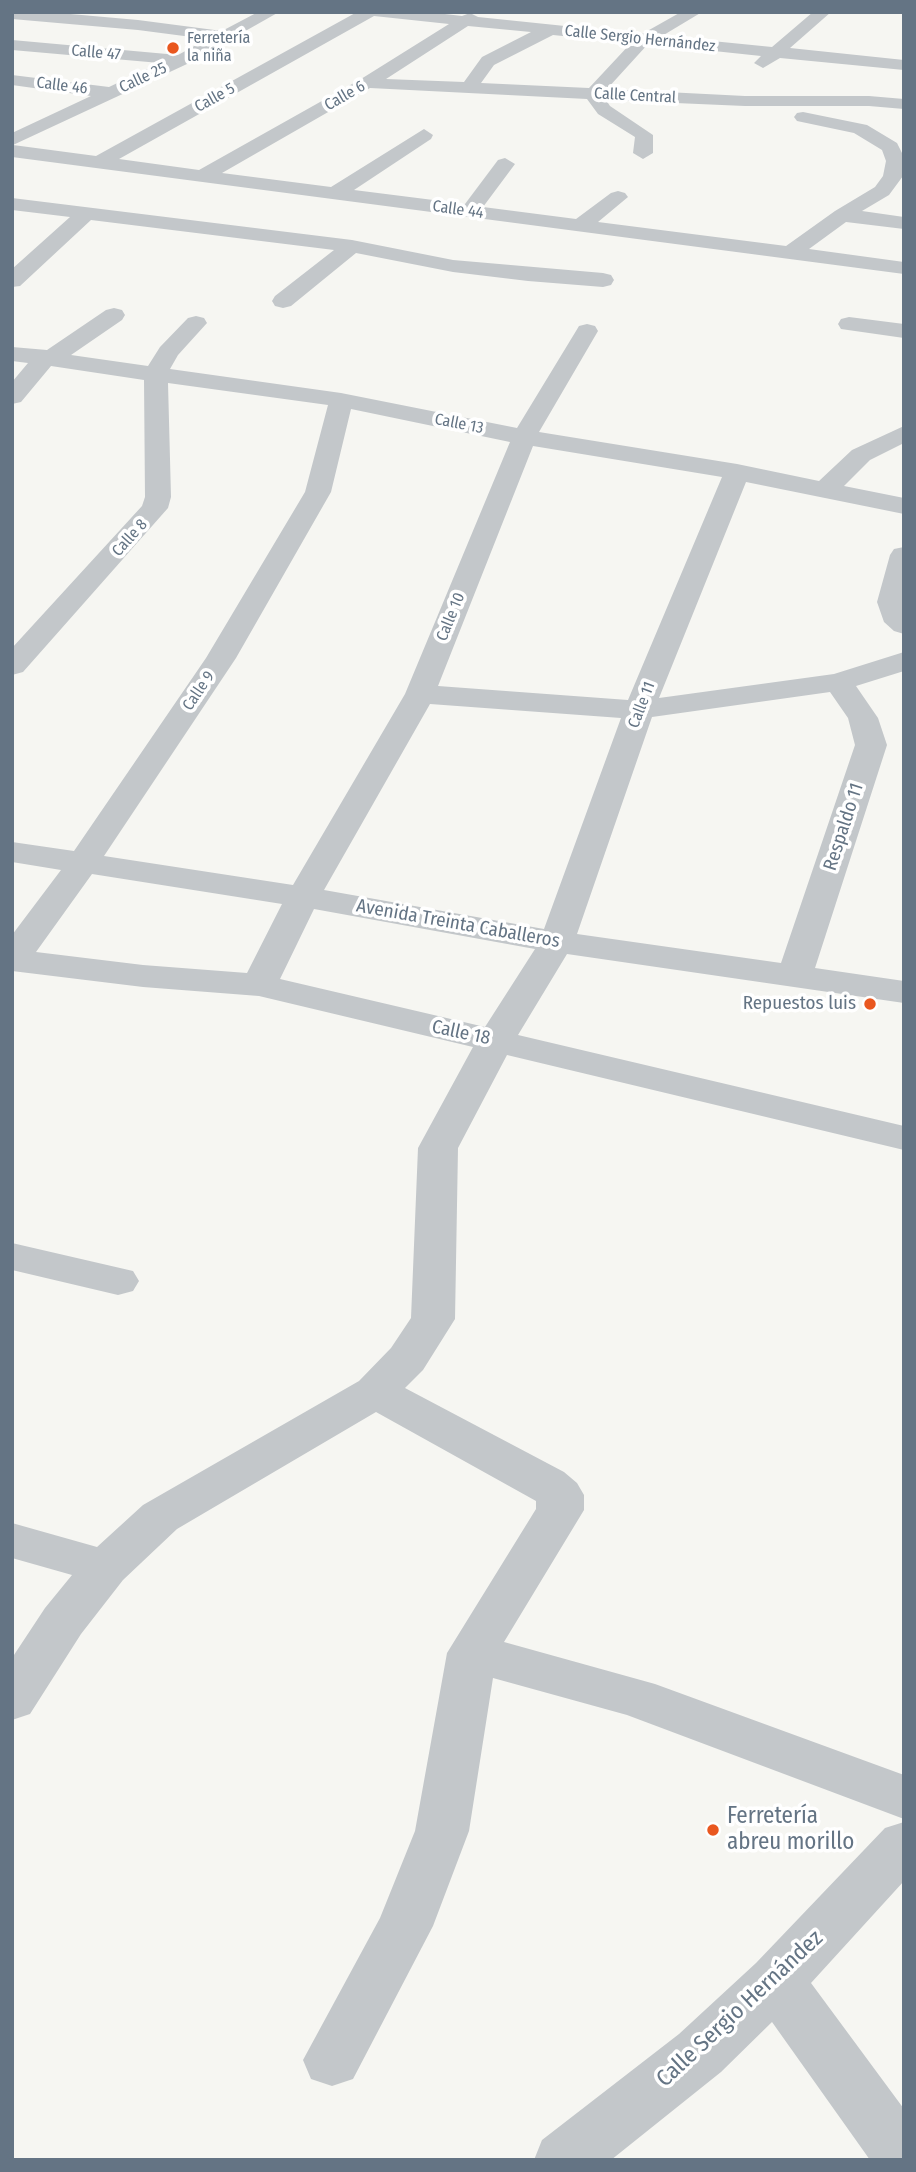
<!DOCTYPE html>
<html>
<head>
<meta charset="utf-8">
<style>
  body { margin:0 }
  #map { position:relative; width:916px; height:2172px; overflow:hidden; background:#f6f6f2; font-family:"Fira Sans Condensed",sans-serif }
  canvas { display:block }
  .frame { position:absolute; inset:0; border:14px solid #647484; pointer-events:none }
</style>
</head>
<body>
<div id="map">
<canvas width="916" height="2172"></canvas>
<div class="frame"></div>
</div>
<script>
const c = document.querySelector('canvas').getContext('2d');
c.lineJoin = 'round';
function shape(rows) {
  const path = new Path2D();
  for (const r of rows) {
    path.moveTo(r[0], r[1]);
    for (let i = 2; i < r.length; i += 2) path.lineTo(r[i], r[i + 1]);
  }
  return path;
}
function paint(path, color) {
  c.fillStyle = color;
  c.fill(path, 'evenodd');
}
function trace(path, color, width, dash) {
  c.strokeStyle = color;
  c.lineWidth = width;
  c.lineCap = dash ? 'butt' : 'round';
  c.setLineDash(dash || []);
  c.stroke(path);
}
function label(font, color, halo, rows, align = 'center') {
  c.font = font + ' "Fira Sans Condensed",sans-serif';
  c.lineWidth = 7;
  c.setLineDash([]);
  c.textBaseline = 'middle';
  c.strokeStyle = halo;
  c.fillStyle = color;
  for (const [text, x, y, turn = 0] of rows) {
    c.save();
    c.translate(x, y);
    c.rotate((+turn || 0) * Math.PI / 180);
    c.textAlign = isNaN(turn) ? turn : align;
    if (halo) c.strokeText(text, 0, 0);
    c.fillText(text, 0, 0);
    c.restore();
  }
}
paint(shape([
  [12,12,48,12,138,20,222,31,258,12,279,12,187,64,13,145,96,156,357,12,428,12,462,16,470,13,478,17,642,34,681,12,702,12,662,36,772,47,813,12,831,12,790,48,904,60,904,70,780,58,763,68,754,63,761,56,648,44,607,89,745,96,869,96,904,99,904,109,869,106,745,106,606,100,610,106,653,135,653,153,643,159,633,153,635,137,598,114,587,99,370,88,222,173,331,187,424,129,433,135,431,139,354,190,465,204,498,160,505,158,515,164,483,207,576,219,611,193,618,191,625,193,628,197,598,222,786,246,835,211,875,187,883,176,886,161,882,150,854,133,797,121,794,117,797,113,803,112,867,125,897,143,904,157,903,176,889,195,862,211,904,217,904,229,846,222,809,249,904,262,904,274,12,157,12,133,91,96,12,85,12,75,109,87,160,63,12,50,12,40,178,55,207,39,138,30,12,19,12,12],
  [374,16,449,24,361,79,199,170,119,159,374,16],
  [468,26,531,32,482,57,464,82,386,79,468,26],
  [553,35,631,43,589,88,481,83,494,65,553,35],
  [12,198,352,240,453,260,603,273,611,275,614,280,611,285,603,287,528,281,453,272,356,253,291,306,283,308,275,306,272,301,275,296,334,250,91,220,20,286,12,287,12,269,70,217,12,210,12,198],
  [114,308,122,310,125,315,122,320,71,355,148,366,160,347,188,318,196,316,204,318,207,323,178,355,170,369,341,393,517,428,576,331,579,326,587,324,595,326,598,331,539,432,737,464,819,481,852,450,904,426,904,443,870,460,844,486,904,498,904,514,746,482,659,698,834,674,904,652,904,671,856,686,878,718,887,745,815,968,904,981,904,1003,567,954,518,1035,904,1126,904,1150,507,1055,458,1148,455,1319,423,1370,405,1388,564,1472,577,1483,584,1495,584,1510,504,1642,655,1684,904,1775,904,1819,627,1715,493,1678,469,1831,433,1926,353,2079,332,2086,311,2079,303,2060,380,1918,415,1831,447,1653,536,1509,536,1501,376,1412,177,1529,123,1580,81,1634,30,1714,12,1720,12,1658,45,1608,72,1575,12,1558,12,1523,97,1547,143,1505,359,1381,391,1348,411,1318,418,1148,473,1047,259,996,143,987,12,971,12,935,61,870,12,862,12,842,74,851,206,658,305,492,328,405,168,383,171,497,168,508,23,672,12,675,12,648,142,506,145,497,144,380,51,366,21,402,12,404,12,382,28,363,12,361,12,347,47,350,106,310,114,308],
  [351,409,510,442,405,694,293,885,104,856,236,658,331,492,351,409],
  [533,446,722,477,628,700,438,686,533,446],
  [830,692,848,718,855,745,781,963,577,934,652,717,830,692],
  [430,704,621,718,544,929,324,890,430,704],
  [92,874,282,904,247,973,143,965,36,952,92,874],
  [314,909,535,949,485,1027,280,979,314,909],
  [849,317,904,324,904,338,841,329,838,324,841,319,849,317],
  [904,547,904,634,894,631,884,622,877,602,890,555,894,549,904,547],
  [12,1243,133,1271,139,1281,133,1291,118,1295,12,1270,12,1243],
  [904,1822,904,1881,811,1983,904,2109,904,2160,870,2160,772,2022,721,2072,611,2160,534,2160,542,2140,679,2034,756,1963,885,1828,904,1822]
]), '#c3c7ca');
for (const [x, y, r, color] of [
  [173,48,7,"#e9571f"],
  [870,1004,7,"#e9571f"],
  [713,1830,7,"#e9571f"]
]) {
  const dot = new Path2D();
  dot.arc(x, y, r, 0, 2 * Math.PI);
  c.fillStyle = color;
  c.fill(dot);
  trace(dot, '#fff', 2.5);
}
label('16px', '#647484', '#fff', [
  ["Ferretería",187,39],
  ["la niña",187,57]
], 'left');
label('16px', '#647484', '#fff', [
  ["Calle Sergio Hernández",640,39,6],
  ["Calle 47",96,53,5],
  ["Calle 25",143,78,-25],
  ["Calle 46",62,86,7],
  ["Calle 6",345,96,-30],
  ["Calle Central",635,96,3],
  ["Calle 5",215,98,-29],
  ["Calle 44",458,210,8],
  ["Calle 13",459,424,11],
  ["Calle 8",130,538,-48],
  ["Calle 10",451,617,-68],
  ["Calle 9",199,691,-56],
  ["Calle 11",642,705,-69]
]);
label('19px', '#647484', '#fff', [
  ["Respaldo 11",844,827,-72],
  ["Avenida Treinta Caballeros",458,924,10],
  ["Calle 18",461,1033,12]
]);
label('19px', '#647484', '#fff', [
  ["Repuestos luis",856,1004]
], 'right');
label('23px', '#647484', '#fff', [
  ["Ferretería",727,1817],
  ["abreu morillo",727,1843]
], 'left');
label('23px', '#647484', '#fff', [
  ["Calle Sergio Hernández",740,2009,-43]
]);
</script>
</body>
</html>
